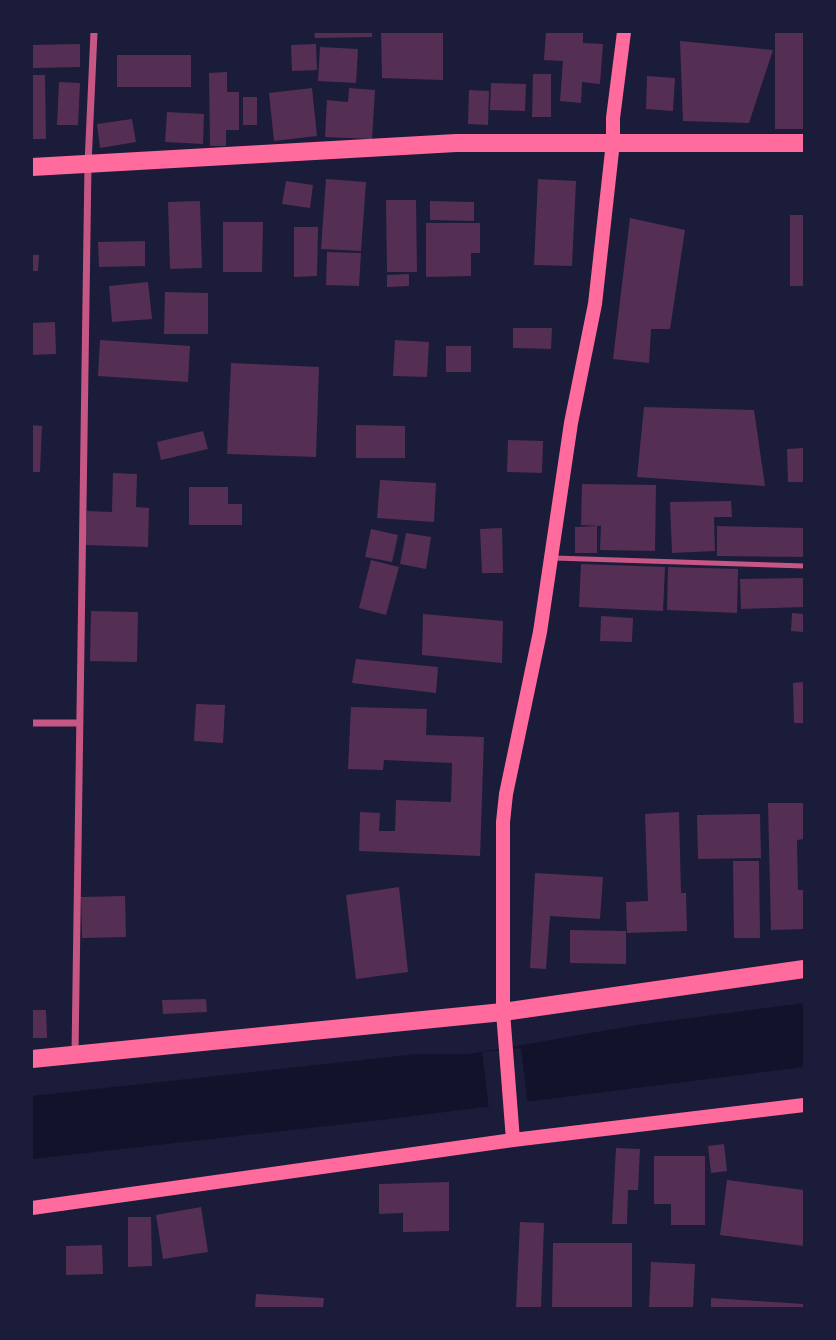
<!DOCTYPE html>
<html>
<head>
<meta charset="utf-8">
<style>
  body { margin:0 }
  #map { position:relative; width:836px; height:1340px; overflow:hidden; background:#1b1b3a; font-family:Bitter,serif }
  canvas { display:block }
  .frame { position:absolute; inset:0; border:33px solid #1b1b3a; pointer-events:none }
</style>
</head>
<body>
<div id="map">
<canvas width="836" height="1340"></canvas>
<div class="frame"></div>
</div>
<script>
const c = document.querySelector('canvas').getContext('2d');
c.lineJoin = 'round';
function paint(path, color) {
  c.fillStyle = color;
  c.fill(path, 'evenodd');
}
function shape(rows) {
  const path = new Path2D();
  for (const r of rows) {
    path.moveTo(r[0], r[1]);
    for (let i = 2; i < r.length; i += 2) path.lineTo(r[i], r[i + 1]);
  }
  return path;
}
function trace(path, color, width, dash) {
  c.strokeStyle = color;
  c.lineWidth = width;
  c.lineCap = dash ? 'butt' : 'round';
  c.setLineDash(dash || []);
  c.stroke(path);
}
paint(shape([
  [804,1003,804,1067,381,1120,32,1159,32,1096,417,1054,470,1054,637,1025]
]), '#12122b');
paint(shape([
  [521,1048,528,1105,489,1110,482,1052]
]), '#1b1b3a');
paint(shape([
  [314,32,372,32,372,37,315,38],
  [381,32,443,33,443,80,382,78],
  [546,32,583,32,583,43,603,44,600,84,582,82,581,103,560,101,563,61,544,60],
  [775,32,804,32,804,129,775,129],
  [680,41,773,50,749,123,683,121],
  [80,44,80,67,32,68,32,45],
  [316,44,317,70,292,71,291,45],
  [320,47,358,49,356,83,318,81],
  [117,55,191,55,191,87,117,87],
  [227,72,227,92,239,92,239,130,226,130,226,146,210,146,209,73],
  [533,74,551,74,551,117,532,117],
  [32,75,45,75,46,139,32,139],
  [647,76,675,78,673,111,646,109],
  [59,82,80,83,78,125,57,125],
  [491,83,526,84,525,111,490,110],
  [312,88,317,136,274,141,269,93],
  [349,88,375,90,372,139,325,137,327,100,348,102],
  [469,90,489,91,488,125,468,124],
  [243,97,257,97,257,125,243,125],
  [167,112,204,114,203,144,165,142],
  [132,119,136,142,100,148,97,124],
  [326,179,366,182,361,251,321,249],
  [538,179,576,181,572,266,534,265],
  [286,181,313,185,310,208,282,204],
  [386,200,416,200,417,272,387,272],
  [200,201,202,268,170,269,168,202],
  [430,201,474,202,474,221,430,220],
  [790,215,804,215,804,286,790,286],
  [630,218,685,230,670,329,651,329,649,363,613,359],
  [223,222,263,222,262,272,223,272],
  [426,223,480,223,480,253,471,253,471,276,426,277],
  [294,227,318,227,317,276,294,277],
  [145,241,145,266,99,267,98,242],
  [327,252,361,253,359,286,326,285],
  [32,255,39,255,38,271,32,271],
  [409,274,409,286,387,287,387,275],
  [148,282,152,319,112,322,109,286],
  [165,292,208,293,208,334,164,334],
  [55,322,56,354,32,355,32,323],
  [513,328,552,328,551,349,513,348],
  [100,340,190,346,188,382,98,376],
  [395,340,429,342,427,377,393,376],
  [446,346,471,346,471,372,446,372],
  [231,363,319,367,316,457,227,454],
  [644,407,754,410,765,486,637,477],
  [32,425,42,426,40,472,32,472],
  [356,425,405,426,405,458,356,458],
  [203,431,208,449,161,460,157,442],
  [508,440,543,441,542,473,507,472],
  [804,448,804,482,788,482,787,449],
  [113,473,137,474,136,507,149,508,148,547,85,545,87,511,112,512],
  [380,480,436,483,434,522,377,518],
  [582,484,656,485,655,551,600,550,601,526,581,525],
  [189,487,228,487,228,504,242,504,242,525,189,525],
  [731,501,732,517,714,517,715,551,672,553,670,502],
  [597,526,597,553,575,553,575,527],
  [717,526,804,528,804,557,717,556],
  [502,528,503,573,482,573,480,529],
  [371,529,398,535,392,562,365,557],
  [406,533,431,537,426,569,400,564],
  [371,560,399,567,386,615,359,608],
  [581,564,665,567,663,611,579,607],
  [668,567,738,569,737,613,667,610],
  [804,578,804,607,741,609,740,579],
  [91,611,138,612,137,662,90,661],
  [792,613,804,614,804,632,791,631],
  [423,614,503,621,502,663,422,655],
  [601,616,633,618,632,642,600,641],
  [356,659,438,667,436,693,352,683],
  [804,682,804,723,794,723,793,683],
  [196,704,225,705,223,743,194,741],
  [351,707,427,709,426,735,484,737,480,856,359,851,360,812,380,813,379,831,395,831,396,800,451,802,452,763,384,760,383,770,348,769],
  [768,803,804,803,804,839,797,840,798,890,804,890,804,929,771,930],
  [679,812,681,893,686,893,687,931,627,933,626,902,648,901,645,814],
  [760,814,761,858,698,859,697,815],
  [733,861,759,861,760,938,734,938],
  [535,873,603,877,600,919,550,916,546,969,530,968],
  [399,887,408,972,356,979,346,895],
  [125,896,126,937,82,938,81,897],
  [570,930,626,931,626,964,570,963],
  [206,999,207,1012,163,1014,162,1000],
  [32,1010,46,1010,47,1038,32,1038],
  [724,1144,727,1171,711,1173,708,1146],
  [616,1148,640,1149,638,1190,628,1190,627,1224,612,1224],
  [654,1156,705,1156,705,1225,671,1225,671,1204,654,1204],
  [727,1180,804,1190,804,1246,720,1235],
  [449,1182,449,1231,403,1232,403,1213,379,1214,379,1184],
  [201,1207,208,1252,163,1259,156,1215],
  [128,1217,151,1217,152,1266,128,1267],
  [520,1222,544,1223,541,1308,516,1308],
  [553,1243,632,1243,632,1308,552,1308],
  [102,1245,103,1274,66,1275,66,1246],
  [651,1262,695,1264,693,1308,649,1308],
  [256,1294,324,1298,323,1308,255,1308],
  [711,1298,804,1304,804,1308,711,1308]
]), '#542f53');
trace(shape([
  [554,558,804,566]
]), '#c65784', 5);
trace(shape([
  [32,723,80,723],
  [75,1053,88,164,94,32]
]), '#c65784', 7);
trace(shape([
  [513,1140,503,1012,503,822,506,794,540,632,571,423,595,304,613,142,613,118,624,32],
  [32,1208,513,1140,804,1105]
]), '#ff6b9d', 14);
trace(shape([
  [32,167,456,143,804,143],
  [32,1059,503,1012,804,969]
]), '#ff6b9d', 18);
</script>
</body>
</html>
